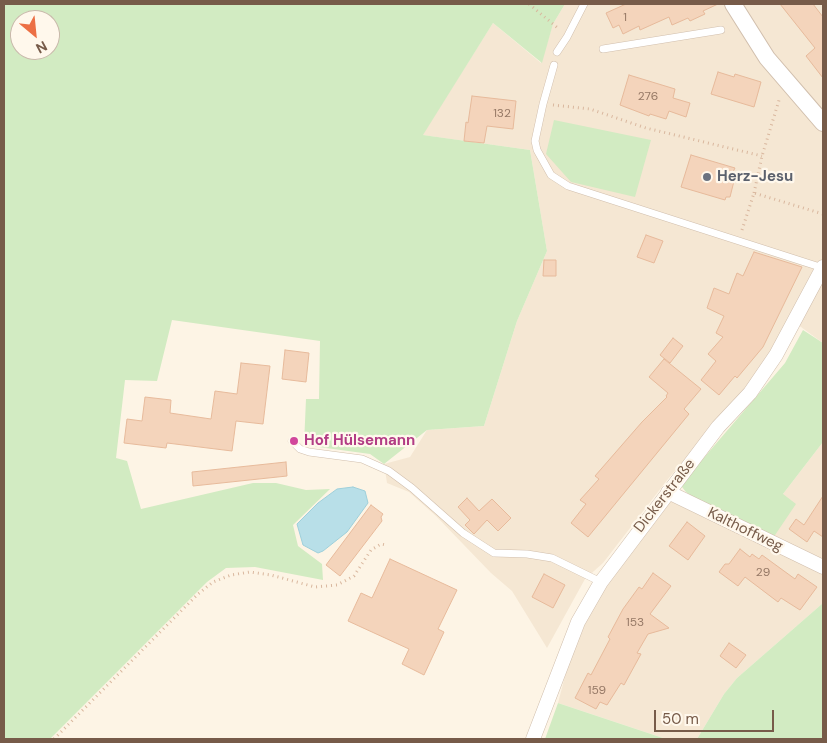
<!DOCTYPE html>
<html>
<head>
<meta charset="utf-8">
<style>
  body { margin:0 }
  #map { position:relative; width:827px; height:743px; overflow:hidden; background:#fdf4e5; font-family:"DM Sans",sans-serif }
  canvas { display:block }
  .frame { position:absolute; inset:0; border:5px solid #775b49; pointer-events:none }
  .north { position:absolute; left:10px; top:10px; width:50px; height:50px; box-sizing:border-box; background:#fff8ec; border:1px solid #c9b9ab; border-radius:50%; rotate:152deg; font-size:14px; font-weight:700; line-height:20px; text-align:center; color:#775b49 }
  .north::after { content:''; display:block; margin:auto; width:18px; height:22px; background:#ec7045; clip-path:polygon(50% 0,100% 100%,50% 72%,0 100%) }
  .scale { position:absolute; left:654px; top:710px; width:120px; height:22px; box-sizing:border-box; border:2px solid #775b49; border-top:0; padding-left:6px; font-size:15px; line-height:18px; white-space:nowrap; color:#775b49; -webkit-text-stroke:4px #fff8ec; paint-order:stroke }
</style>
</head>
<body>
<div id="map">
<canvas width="827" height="743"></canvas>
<div class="frame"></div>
<div class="north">N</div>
<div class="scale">50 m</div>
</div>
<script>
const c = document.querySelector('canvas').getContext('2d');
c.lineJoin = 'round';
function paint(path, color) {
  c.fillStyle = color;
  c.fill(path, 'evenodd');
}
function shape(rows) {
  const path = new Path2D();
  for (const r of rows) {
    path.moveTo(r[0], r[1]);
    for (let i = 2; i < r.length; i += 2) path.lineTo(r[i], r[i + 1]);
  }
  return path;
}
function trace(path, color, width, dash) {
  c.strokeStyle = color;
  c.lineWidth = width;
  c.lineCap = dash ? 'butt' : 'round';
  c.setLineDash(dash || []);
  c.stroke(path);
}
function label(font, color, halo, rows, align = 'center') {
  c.font = font + ' "DM Sans",sans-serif';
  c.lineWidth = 4.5;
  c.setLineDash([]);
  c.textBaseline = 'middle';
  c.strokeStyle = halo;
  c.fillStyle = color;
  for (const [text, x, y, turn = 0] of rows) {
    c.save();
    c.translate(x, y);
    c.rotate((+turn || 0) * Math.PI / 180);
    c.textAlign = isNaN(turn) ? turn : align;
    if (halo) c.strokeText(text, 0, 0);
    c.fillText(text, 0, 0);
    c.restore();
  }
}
paint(shape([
  [565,4,823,4,823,343,790,319,766,363,668,479,603,563,585,579,547,648,512,591,491,573,436,516,409,492,387,483,384,464,410,457,427,430,484,426,517,321,547,251,530,150,422,135,493,23,541,63,553,24],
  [823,442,823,603,737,678,724,694,697,739,666,739,558,703,569,661,589,615,626,554,670,501,766,547,783,494]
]), '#f5e7d3');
paint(shape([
  [4,4,565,4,553,24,542,63,493,23,423,135,530,150,547,251,517,321,484,426,427,430,384,464,370,454,304,445,306,399,319,399,320,341,172,320,157,381,125,380,116,458,127,461,141,509,253,483,276,483,306,490,330,489,293,525,298,546,322,564,323,580,255,567,226,568,207,582,50,739,4,739],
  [20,20,50,20,50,50,20,50],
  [554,120,651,140,635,197,571,182,546,154],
  [803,330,823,343,823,442,783,494,796,504,773,538,700,502,686,492,682,487,684,481,785,363],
  [823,603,823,739,697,739,724,694,737,678],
  [558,703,666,739,545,739]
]), '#d2ebc2');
const water = shape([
  [353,487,365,491,368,503,347,532,323,551,318,553,303,545,297,524,318,503,337,489,353,487]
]);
paint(water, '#b8dfe8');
trace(water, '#9ecfda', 1);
const building = shape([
  [626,4,718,4,703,11,705,14,690,21,688,18,672,25,669,17,640,30,639,26,623,34,619,25,613,28,606,13,626,4],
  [780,4,813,4,823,17,823,78,806,56,815,48,780,4],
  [718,72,734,77,735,74,761,82,754,107,711,94,718,72],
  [629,75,675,89,673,98,690,103,686,117,669,111,666,119,650,114,649,116,620,105,629,75],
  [472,96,516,101,513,129,487,126,484,143,464,141,466,122,468,123,472,96],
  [691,155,735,168,733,172,736,173,730,197,726,197,725,200,681,187,691,155],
  [646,235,663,241,654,263,637,257,646,235],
  [754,252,802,267,763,347,737,378,735,376,719,395,701,380,716,361,708,354,723,337,716,333,724,316,707,308,714,288,729,294,737,273,743,276,754,252],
  [544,260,556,260,556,276,543,276,544,260],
  [673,338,683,346,670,363,660,355,673,338],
  [285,350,309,353,306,382,282,379,285,350],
  [664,359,701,389,684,409,689,414,588,537,571,523,586,504,580,500,599,479,595,476,642,422,667,397,666,396,668,393,649,377,664,359],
  [241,363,270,366,263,424,236,421,232,451,167,443,166,448,124,443,127,419,142,421,145,397,171,400,170,413,211,419,215,391,237,394,241,363],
  [286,462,287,476,193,486,192,472,286,462],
  [823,496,823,537,814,531,807,542,789,529,796,519,804,525,823,496],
  [467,498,479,511,492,499,511,518,498,531,487,520,474,534,465,525,470,520,458,507,467,498],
  [371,505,383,514,381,517,382,521,340,576,326,565,371,505],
  [687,522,705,536,688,560,669,546,687,522],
  [740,549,750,557,752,554,759,559,762,555,795,579,798,574,817,587,800,610,781,598,778,602,745,577,738,586,719,572,725,564,729,564,740,549],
  [390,559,457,590,438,629,444,632,424,675,402,664,409,649,348,621,361,593,372,598,390,559],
  [653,573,671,586,650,614,669,628,648,634,637,653,641,654,624,685,621,683,607,705,600,702,596,709,575,698,588,673,591,675,610,639,608,637,623,609,639,587,642,589,653,573],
  [544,574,565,585,553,608,532,597,544,574],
  [729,643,746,655,736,668,720,656,729,643]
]);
paint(building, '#f4d4bb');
trace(building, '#e7ba9b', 1);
const service = shape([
  [603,49,721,30],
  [557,52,567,37,584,4],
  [554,65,543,104,535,141,537,150,551,175,568,186,823,268],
  [292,441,300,449,309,452,362,459,389,471,412,488,463,533,494,553,527,554,552,558,601,582]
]);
const minor = shape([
  [668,492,823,567],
  [533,739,578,622,601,582,718,427,750,393,776,355,823,267]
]);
const tertiary = shape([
  [733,4,767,58,823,123]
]);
trace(service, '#d1bfad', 8);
trace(minor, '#d1bfad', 15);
trace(tertiary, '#d1bfad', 18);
trace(shape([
  [529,4,559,29],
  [553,105,590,109,646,128,762,156],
  [754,193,762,156,780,97],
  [742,230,754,193,823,214],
  [54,739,198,594,213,582,231,575,250,572,271,575,315,587,337,585,354,576,371,550,381,544,386,545]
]), '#d9b79e', 3, [1, 4]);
trace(service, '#fff', 7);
trace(minor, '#fff', 14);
trace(tertiary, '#fff', 16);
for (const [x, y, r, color] of [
  [707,177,5,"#6b7280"],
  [294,441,5,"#d1479c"]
]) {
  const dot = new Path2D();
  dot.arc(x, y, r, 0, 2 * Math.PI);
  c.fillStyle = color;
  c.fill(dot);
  trace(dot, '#fff8ec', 2);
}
label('12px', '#967966', null, [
  ["1",625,18],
  ["276",648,97],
  ["132",502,114],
  ["29",763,573],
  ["153",635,623],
  ["159",597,691]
]);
label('bold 15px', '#5b616d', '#fff8ec', [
  ["Herz-Jesu",717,177]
], 'left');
label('bold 15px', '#b23c85', '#fff8ec', [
  ["Hof Hülsemann",304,441]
], 'left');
label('15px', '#775b49', '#fff8ec', [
  ["Dickerstraße",665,496,-52],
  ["Kalthoffweg",745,530,26]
]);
</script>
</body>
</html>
